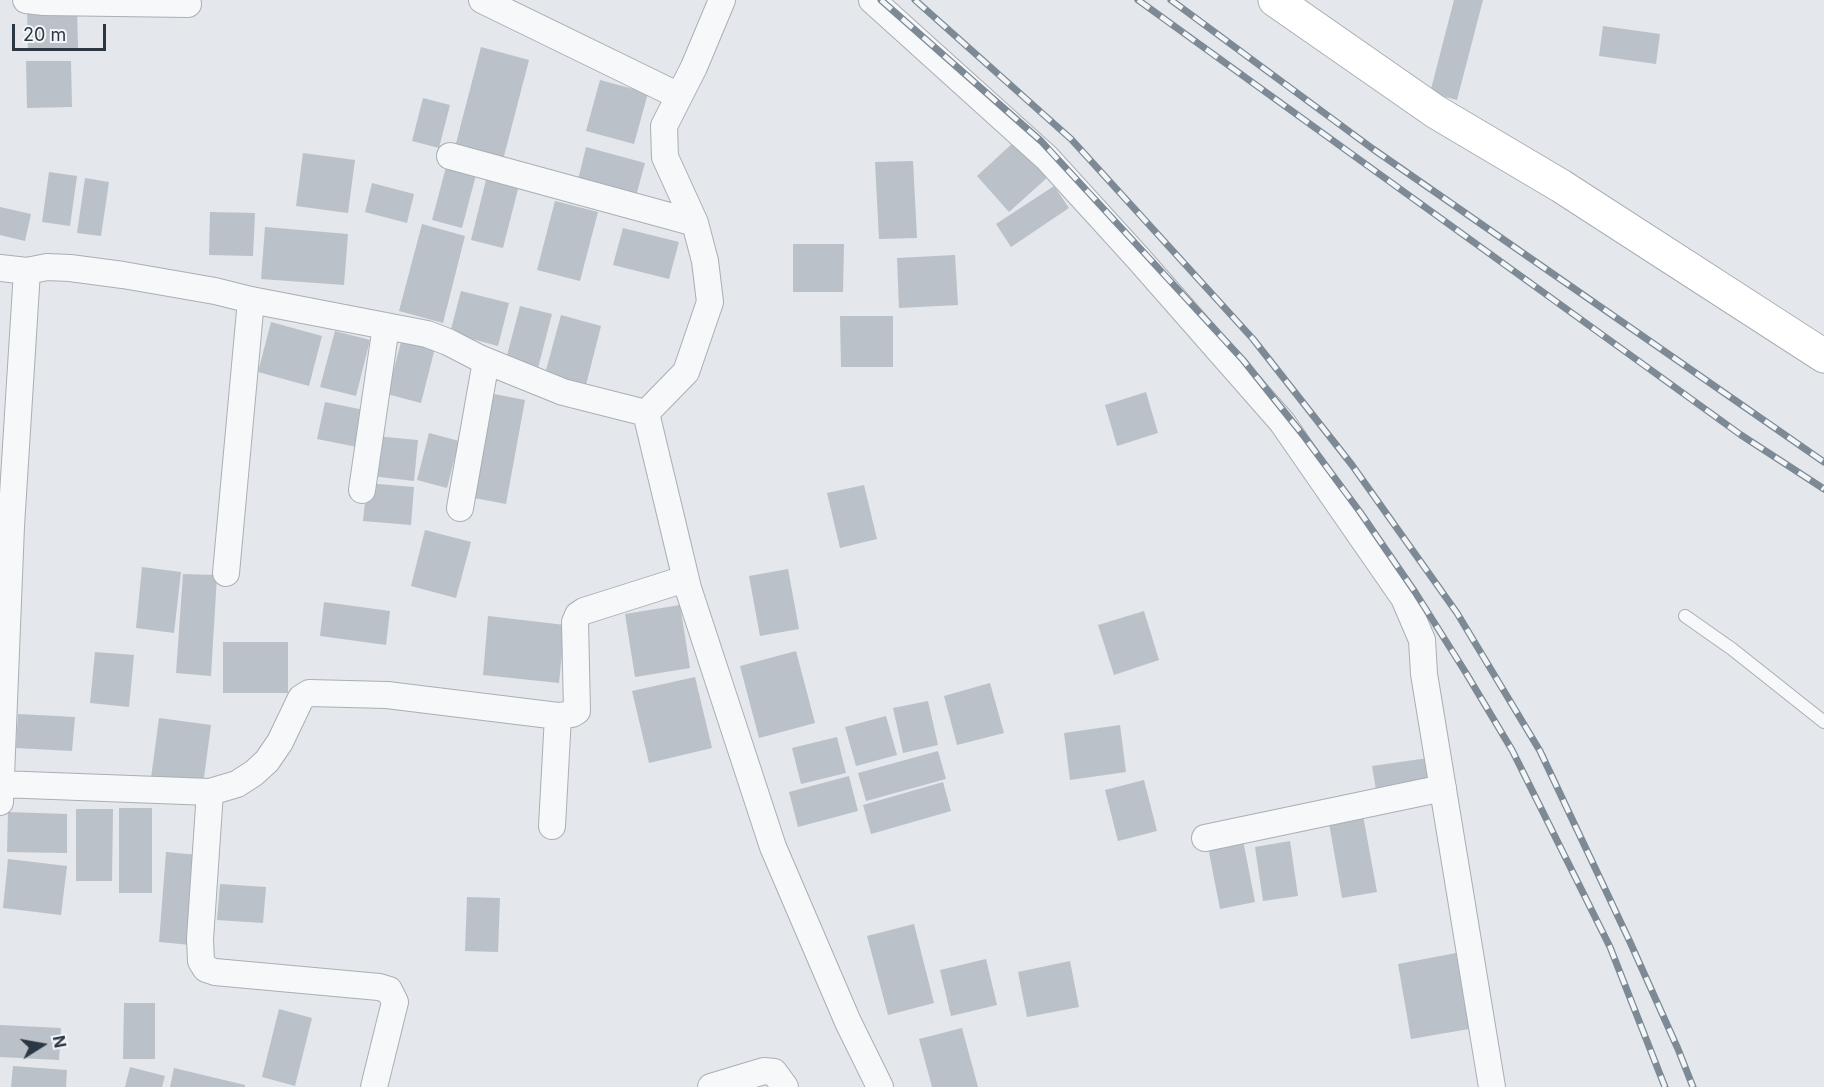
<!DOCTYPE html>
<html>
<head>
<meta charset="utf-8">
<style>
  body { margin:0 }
  #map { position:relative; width:1824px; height:1087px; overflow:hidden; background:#e4e7eb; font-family:Inter,sans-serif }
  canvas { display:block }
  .north { position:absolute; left:12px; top:1015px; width:60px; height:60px; -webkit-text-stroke:4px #f3f6f8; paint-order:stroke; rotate:79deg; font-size:16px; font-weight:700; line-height:24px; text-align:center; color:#2b3743 }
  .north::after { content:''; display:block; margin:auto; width:21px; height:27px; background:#2b3743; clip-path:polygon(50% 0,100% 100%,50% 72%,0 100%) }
  .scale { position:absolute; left:12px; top:24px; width:94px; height:27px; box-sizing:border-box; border:3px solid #2b3743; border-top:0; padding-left:8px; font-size:18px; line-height:21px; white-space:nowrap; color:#2b3743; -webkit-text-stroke:4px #f3f6f8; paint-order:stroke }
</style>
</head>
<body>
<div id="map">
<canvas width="1824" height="1087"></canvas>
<div class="north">N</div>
<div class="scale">20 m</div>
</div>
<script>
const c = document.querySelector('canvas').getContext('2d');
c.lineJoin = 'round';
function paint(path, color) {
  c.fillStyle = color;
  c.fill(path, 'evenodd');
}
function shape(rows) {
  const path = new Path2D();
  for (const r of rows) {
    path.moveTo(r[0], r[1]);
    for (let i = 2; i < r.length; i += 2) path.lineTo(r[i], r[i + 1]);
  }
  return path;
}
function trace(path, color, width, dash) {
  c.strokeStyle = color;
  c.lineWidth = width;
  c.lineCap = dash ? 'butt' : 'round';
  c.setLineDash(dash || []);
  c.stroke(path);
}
paint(shape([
  [1454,0,1483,0,1457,100,1430,93],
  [77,7,78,48,28,49,27,8],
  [1603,26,1660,34,1656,64,1599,56],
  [481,47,529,60,503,160,455,147],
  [26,61,71,61,72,107,27,108],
  [600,80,648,93,634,144,586,131],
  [423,98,450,105,439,148,412,141],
  [1016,140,1049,176,1009,212,977,176],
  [586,147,645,163,636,196,578,180],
  [303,153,355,160,348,213,296,206],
  [913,161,917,238,879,239,875,162],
  [446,167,476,175,462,228,432,220],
  [49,172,77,176,70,226,42,222],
  [487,176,519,185,503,248,471,240],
  [85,178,109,182,101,236,77,233],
  [372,183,414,194,407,223,365,212],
  [1054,186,1069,208,1011,247,996,224],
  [555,201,598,212,580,281,537,270],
  [0,207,31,214,25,241,0,235],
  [210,212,255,213,253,256,209,255],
  [422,224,465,236,443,323,399,311],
  [265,227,348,234,344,285,261,279],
  [623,228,679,242,669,279,613,265],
  [793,244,844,244,843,292,793,292],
  [955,255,958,305,899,308,897,258],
  [461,291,509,303,498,346,450,333],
  [520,306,552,314,537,372,505,363],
  [561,315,601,326,586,385,545,374],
  [840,316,893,316,893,367,841,367],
  [271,322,322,336,309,386,258,372],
  [335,331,370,340,356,396,320,387],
  [403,335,436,344,421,403,387,394],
  [1146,392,1158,433,1117,446,1105,405],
  [489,393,525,400,506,504,469,497],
  [325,402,364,410,357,447,317,439],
  [429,433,459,441,447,488,417,480],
  [375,436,418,440,414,481,371,476],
  [367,483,414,487,411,525,363,521],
  [864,485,877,539,840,548,827,493],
  [425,530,471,542,456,598,411,586],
  [142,567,181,572,174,633,136,628],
  [788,569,799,629,760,636,749,576],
  [183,574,217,575,211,676,176,673],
  [324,602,390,611,386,645,320,636],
  [680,605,690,668,635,677,625,614],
  [1144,611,1159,660,1114,675,1098,625],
  [488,616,565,625,559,683,483,675],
  [223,642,288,642,288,693,223,693],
  [796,651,815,723,759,738,740,666],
  [95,652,134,655,129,707,90,703],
  [695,677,712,748,649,763,632,691],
  [990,683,1004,733,957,745,944,696],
  [928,701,938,745,903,753,893,708],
  [18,714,75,717,72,751,16,748],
  [886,716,897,755,856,766,845,727],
  [159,718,211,725,203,785,151,778],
  [1120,725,1126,772,1070,780,1064,733],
  [837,737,846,773,801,784,792,748],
  [938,751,946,779,866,801,858,773],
  [1435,757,1440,786,1377,796,1372,766],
  [849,776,858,811,798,827,789,792],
  [1144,780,1157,831,1118,841,1105,790],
  [943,782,951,811,871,834,863,805],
  [119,808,152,808,152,893,119,893],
  [76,809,113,809,112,881,76,881],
  [1362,810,1377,892,1342,898,1328,817],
  [8,812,67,814,67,853,7,852],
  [1243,840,1255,902,1220,909,1208,847],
  [1290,841,1298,896,1263,901,1255,847],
  [166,852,198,855,191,945,159,942],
  [8,859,67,866,61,915,3,908],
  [220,884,266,887,263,923,217,920],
  [467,897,500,898,498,952,465,951],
  [914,924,934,1003,888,1015,867,936],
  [1456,953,1469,1029,1411,1039,1398,964],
  [986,959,997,1005,951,1016,940,970],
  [1070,961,1079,1007,1027,1017,1018,972],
  [124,1003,155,1003,155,1059,123,1059],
  [279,1009,312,1018,295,1086,262,1077],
  [0,1025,61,1028,59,1060,0,1057],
  [962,1028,978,1087,932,1087,919,1039],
  [13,1066,67,1070,66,1087,11,1087],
  [130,1067,165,1076,162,1087,125,1087],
  [174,1068,245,1085,245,1087,170,1087]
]), '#bbc1c8');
const lane = shape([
  [1685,616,1732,649,1824,722]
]);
const street = shape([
  [26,0,44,2,188,4],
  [482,0,679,96],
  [872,0,1047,158,1138,258,1282,422,1404,598,1422,640,1424,674,1492,1087],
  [450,156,695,223],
  [0,268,27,271,11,526,0,802],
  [27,271,47,267,70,268,123,275,215,291,251,300,427,334,448,342,479,358,563,392,646,413,686,372,710,302,705,261,695,223,665,157,664,126,694,67,722,0],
  [646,413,688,588,773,847,848,1022,880,1087],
  [362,490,386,326],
  [460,508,486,361],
  [226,573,251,300],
  [0,784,210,792,200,939,201,961,206,969,215,972,379,987,389,990,395,1002,374,1087],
  [210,792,237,784,254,773,267,761,280,742,301,698,309,693,387,695,558,716,572,714,577,711,575,622,578,615,584,611,685,579],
  [552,826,558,716],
  [1205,838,1443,788],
  [711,1087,764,1071,774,1072,785,1087]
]);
const secondary = shape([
  [1275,0,1436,112,1561,186,1824,356]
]);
trace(lane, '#a9afb5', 14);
trace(street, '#a9afb5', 28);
trace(secondary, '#a9afb5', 35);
trace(lane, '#f6f8f9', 12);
trace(street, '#f6f8f9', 26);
trace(secondary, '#fff', 33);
const rail = shape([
  [881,0,1041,141,1243,360,1303,435,1360,512,1415,592,1466,673,1512,750,1610,947,1665,1087],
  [915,0,1071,139,1253,339,1352,465,1457,613,1540,751,1630,942,1678,1049,1693,1087],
  [1138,0,1741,435,1824,489],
  [1171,0,1373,149,1824,462]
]);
trace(rail, '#7d8995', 7);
trace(rail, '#f3f6f8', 4.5, [14]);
</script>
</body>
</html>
